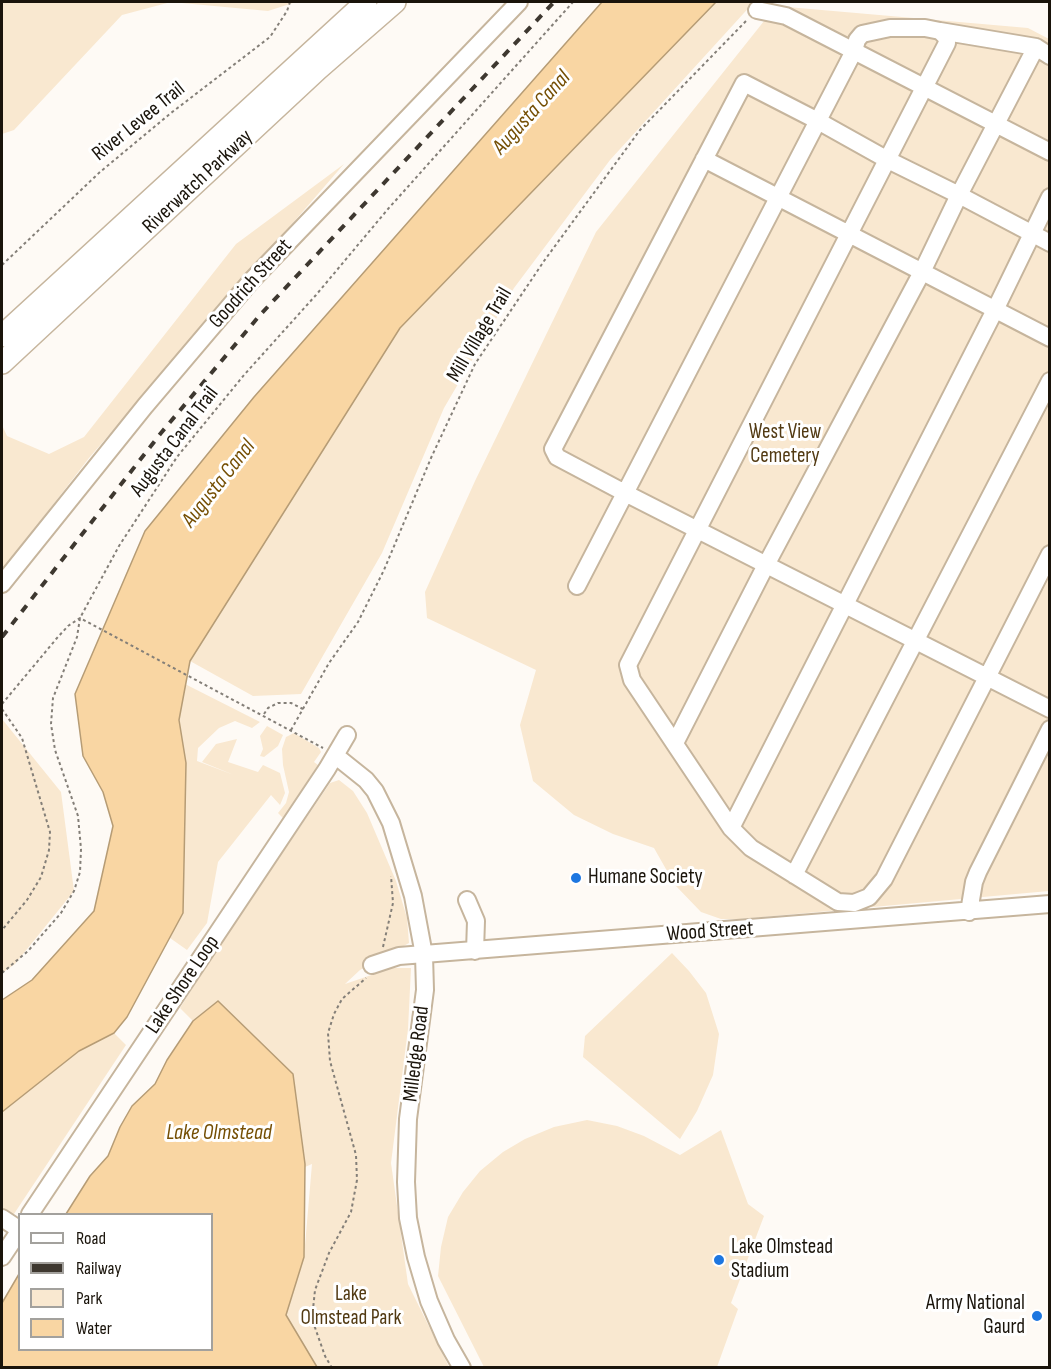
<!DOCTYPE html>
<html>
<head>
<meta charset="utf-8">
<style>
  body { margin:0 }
  #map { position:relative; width:1051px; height:1369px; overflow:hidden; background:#fefaf5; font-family:"Sofia Sans Condensed",sans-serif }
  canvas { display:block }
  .frame { position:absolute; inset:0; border:3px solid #1a140b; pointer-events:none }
  .legend { position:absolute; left:18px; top:1213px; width:195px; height:138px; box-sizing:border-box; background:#fff; border:2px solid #a3a19d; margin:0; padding:8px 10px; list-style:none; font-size:18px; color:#1a140b }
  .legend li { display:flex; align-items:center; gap:12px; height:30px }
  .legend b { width:30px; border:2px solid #a3a19d }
</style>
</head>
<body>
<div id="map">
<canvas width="1051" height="1369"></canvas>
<div class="frame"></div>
<ul class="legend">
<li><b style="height:8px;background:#fff"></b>Road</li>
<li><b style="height:8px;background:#3e3830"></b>Railway</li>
<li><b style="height:16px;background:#f9e8d0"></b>Park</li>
<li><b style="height:16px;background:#f9d6a3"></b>Water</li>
</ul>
</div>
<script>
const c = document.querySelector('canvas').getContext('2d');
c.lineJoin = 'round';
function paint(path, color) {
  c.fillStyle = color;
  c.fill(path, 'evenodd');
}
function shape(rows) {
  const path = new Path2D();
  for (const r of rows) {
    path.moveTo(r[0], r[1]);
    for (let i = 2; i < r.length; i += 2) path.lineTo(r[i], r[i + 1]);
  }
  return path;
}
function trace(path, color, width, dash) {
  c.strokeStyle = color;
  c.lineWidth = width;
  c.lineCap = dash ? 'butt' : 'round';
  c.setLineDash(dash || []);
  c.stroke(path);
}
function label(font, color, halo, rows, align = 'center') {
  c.font = font + ' "Sofia Sans Condensed",sans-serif';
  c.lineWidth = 6;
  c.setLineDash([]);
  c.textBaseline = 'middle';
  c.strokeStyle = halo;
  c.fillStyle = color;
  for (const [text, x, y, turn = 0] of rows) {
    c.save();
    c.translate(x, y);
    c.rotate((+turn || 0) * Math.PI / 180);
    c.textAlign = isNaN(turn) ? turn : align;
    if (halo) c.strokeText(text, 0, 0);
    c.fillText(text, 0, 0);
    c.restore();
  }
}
paint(shape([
  [2,2,296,2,268,11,171,2,122,15,14,130,2,134],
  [716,2,754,2,610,160,514,288,444,408,382,553,301,694,253,696,190,661,400,328],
  [776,6,1028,28,1049,39,1049,891,741,919,721,919,701,912,675,885,654,848,613,834,574,815,533,781,520,725,536,670,427,618,425,592,475,481,596,232],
  [344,164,89,458,2,571,2,425,7,436,49,454,84,437,236,244],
  [185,684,260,722,252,728,235,721,219,728,198,748,197,761,234,775,202,762,216,744,237,739,228,762,258,772,263,765,280,773,285,793,280,805,271,795,218,862,207,923,187,950,170,938,183,913,186,763,179,720],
  [2,719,61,792,74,891,15,964,2,973],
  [267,726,283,735,278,746,264,757,260,756,263,749,260,736],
  [294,733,319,748,321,752,314,762,318,765,283,818,278,813,286,803,289,792,283,765,282,749,286,737],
  [339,780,353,791,367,813,396,881,407,918,409,943,360,970,345,984,392,968,411,968,408,1029,391,1163,408,1284,449,1367,317,1367,286,1315,304,1257,312,1164,305,1167,293,1075,218,1001,193,1021,180,1008,221,943,330,783],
  [672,953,689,971,706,993,719,1034,713,1075,697,1111,680,1139,583,1057,585,1036],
  [114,1033,126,1045,2,1232,2,1112,79,1051],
  [587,1120,617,1126,644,1136,680,1155,721,1130,748,1204,764,1216,731,1303,738,1309,717,1367,484,1367,438,1276,441,1247,448,1217,463,1192,480,1171,503,1152,525,1139,554,1127]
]), '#f9e8d0');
const water = shape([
  [602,2,716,2,400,328,190,661,179,720,186,763,183,913,127,1017,114,1033,79,1051,2,1112,2,1000,32,980,94,911,113,826,103,792,83,756,75,694,145,531,254,397,602,2],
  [218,1001,293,1074,305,1164,304,1257,286,1315,317,1367,2,1367,2,1303,19,1274,20,1350,212,1350,212,1214,66,1214,90,1176,108,1156,120,1127,132,1106,155,1084,167,1060,193,1021,218,1001]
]);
paint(water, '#f9d6a3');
trace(water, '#b69c75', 1.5);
const minor = shape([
  [757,10,786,16,1050,152],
  [940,31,1036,47],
  [704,159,1050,338],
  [1050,243,959,195,886,159,818,121,744,83,553,449,557,457,625,493,1050,709],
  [2,584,145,406,251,281,519,2],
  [577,586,854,51,857,40,862,34,890,28,925,28,940,31,946,37,947,43,628,665,632,680,731,828,751,848,838,902,854,903,869,897,884,879,1050,554],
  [675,743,766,565,922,272,959,195,1036,47,1050,56],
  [336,756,366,780,375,791,391,823,413,896,424,955,425,990,408,1119,406,1182,408,1218,416,1257,429,1301,446,1340,462,1368],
  [731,828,995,310,1050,197],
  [794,875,1050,381],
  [467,900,476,921,475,951],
  [969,912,974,882,978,872,1050,729],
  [372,965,399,956,1050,904],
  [30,1214,327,769,347,735],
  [2,1218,20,1230,2,1257]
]);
const major = shape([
  [2,336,366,2],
  [2,363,318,69,395,2]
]);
trace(minor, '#c6b59d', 20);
trace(major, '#c6b59d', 24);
trace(shape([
  [2,265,100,172,171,113,270,37,287,11,290,2],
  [2,704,57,638,68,626,80,618,323,748],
  [2,709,22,738,50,832,49,850,41,877,27,900,2,930],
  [264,714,268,708,278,703,291,703,303,709],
  [291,730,329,663,358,622,384,570,431,458,475,364,544,261,640,130,746,21],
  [383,947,393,903,391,876],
  [2,973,28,951,61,913,74,891,80,872,81,849,78,816,55,750,51,724,53,698,77,637,80,618,119,546,177,457,244,375,316,295,388,209,573,2],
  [332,1368,325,1356,312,1319,315,1290,329,1253,351,1212,357,1180,356,1155,330,1061,328,1033,334,1014,342,999,366,978]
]), '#847f78', 2, [3, 3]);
trace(minor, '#fff', 16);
trace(major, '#fff', 21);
trace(shape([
  [2,637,161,433,260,315,554,2]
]), '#3e3830', 4, [8, 8]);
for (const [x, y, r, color] of [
  [576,878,6,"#1d76e0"],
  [719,1260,6,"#1d76e0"],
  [1037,1316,6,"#1d76e0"]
]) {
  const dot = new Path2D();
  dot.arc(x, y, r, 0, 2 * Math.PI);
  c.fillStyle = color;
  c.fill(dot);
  trace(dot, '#fff', 2);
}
label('21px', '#1a140b', '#fff', [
  ["River Levee Trail",139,122,-39],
  ["Riverwatch Parkway",198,182,-43],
  ["Goodrich Street",251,284,-48],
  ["Mill Village Trail",480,335,-59],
  ["Augusta Canal Trail",175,442,-53],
  ["Wood Street",710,932,-4],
  ["Lake Shore Loop",183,985,-56],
  ["Milledge Road",417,1054,-83]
]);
label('21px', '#523a13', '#fff', [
  ["West View",785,433],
  ["Cemetery",785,457],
  ["Lake",351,1295],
  ["Olmstead Park",351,1319]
]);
label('21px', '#1a140b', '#fff', [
  ["Humane Society",588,878],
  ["Lake Olmstead",731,1248],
  ["Stadium",731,1272],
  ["Army National",1025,1304,"right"],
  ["Gaurd",1025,1328,"right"]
], 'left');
label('italic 22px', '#754f04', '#fff', [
  ["Augusta Canal",532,113,-48],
  ["Augusta Canal",219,484,-52],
  ["Lake Olmstead",219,1133]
]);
</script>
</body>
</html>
